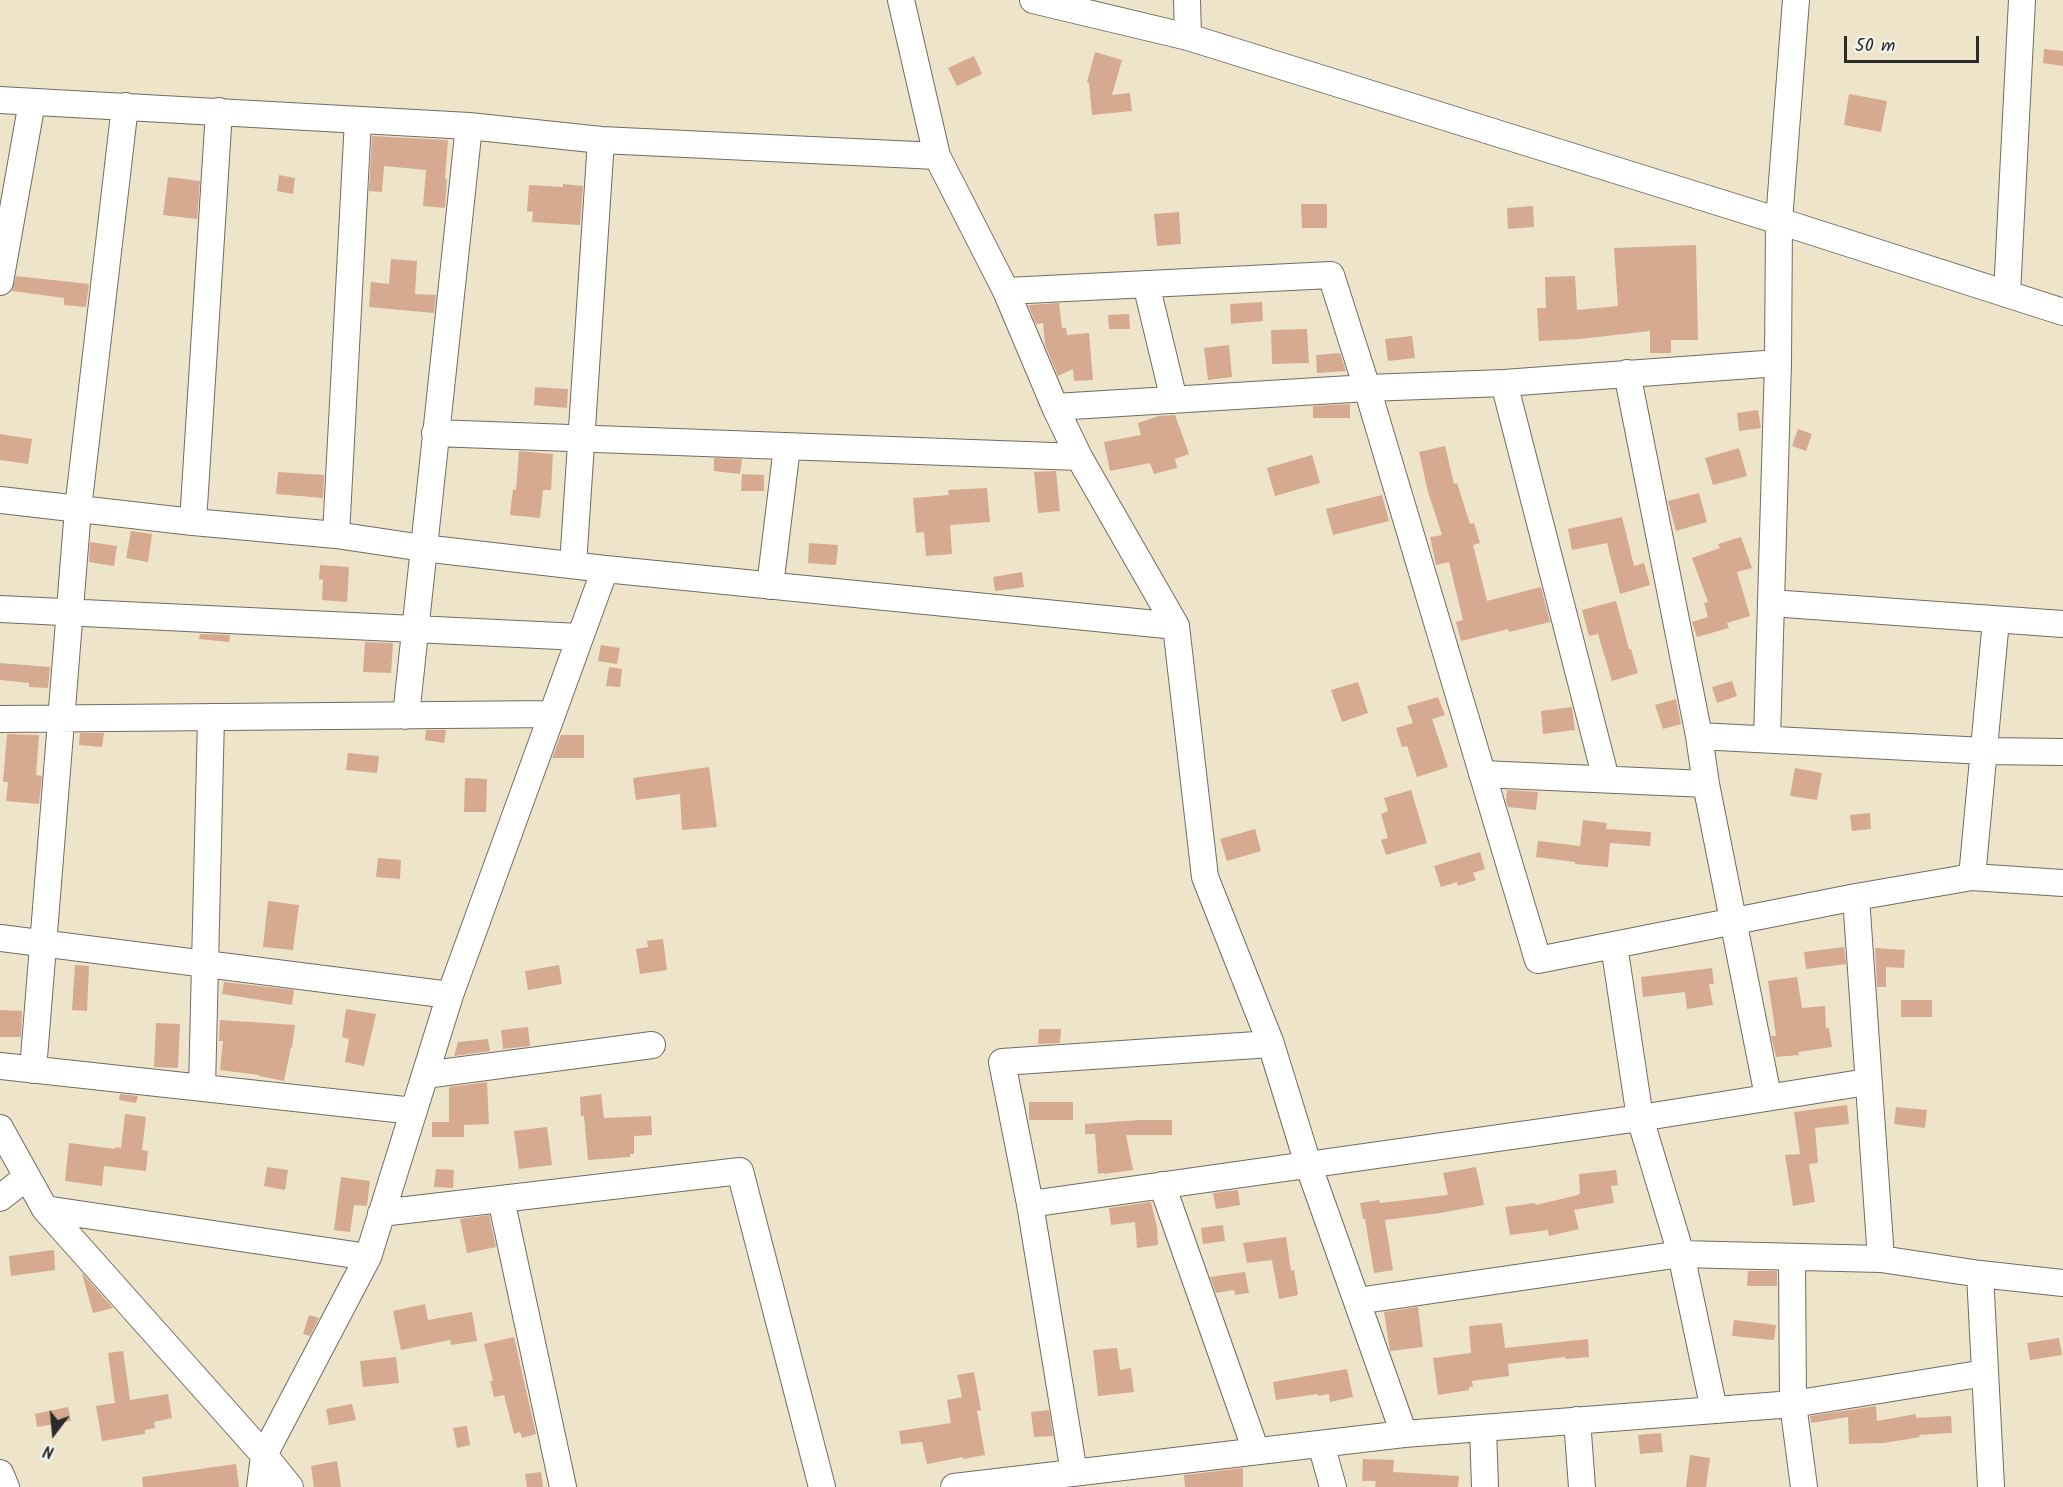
<!DOCTYPE html>
<html>
<head>
<meta charset="utf-8">
<style>
  body { margin:0 }
  #map { position:relative; width:2063px; height:1487px; overflow:hidden; background:#eee4ca; font-family:Kalam,sans-serif }
  canvas { display:block }
  .north { position:absolute; left:24px; top:1403px; width:60px; height:60px; -webkit-text-stroke:4px #f6f6f2; paint-order:stroke; rotate:196deg; font-size:16px; font-weight:700; line-height:24px; text-align:center; color:#2b2b2b }
  .north::after { content:''; display:block; margin:auto; width:21px; height:27px; background:#2b2b2b; clip-path:polygon(50% 0,100% 100%,50% 72%,0 100%) }
  .scale { position:absolute; left:1844px; top:36px; width:135px; height:27px; box-sizing:border-box; border:3px solid #2b2b2b; border-top:0; padding-left:8px; font-size:18px; line-height:21px; white-space:nowrap; color:#2b2b2b; -webkit-text-stroke:4px #f6f6f2; paint-order:stroke }
</style>
</head>
<body>
<div id="map">
<canvas width="2063" height="1487"></canvas>
<div class="north">N</div>
<div class="scale">50 m</div>
</div>
<script>
const c = document.querySelector('canvas').getContext('2d');
c.lineJoin = 'round';
function paint(path, color) {
  c.fillStyle = color;
  c.fill(path, 'evenodd');
}
function shape(rows) {
  const path = new Path2D();
  for (const r of rows) {
    path.moveTo(r[0], r[1]);
    for (let i = 2; i < r.length; i += 2) path.lineTo(r[i], r[i + 1]);
  }
  return path;
}
function trace(path, color, width, dash) {
  c.strokeStyle = color;
  c.lineWidth = width;
  c.lineCap = dash ? 'butt' : 'round';
  c.setLineDash(dash || []);
  c.stroke(path);
}
paint(shape([
  [2044,49,2063,51,2063,66,2043,63],
  [1095,52,1122,60,1112,95,1130,93,1132,111,1092,115,1089,83,1087,82],
  [974,56,982,74,957,86,948,68],
  [1849,94,1887,101,1881,132,1844,125],
  [372,136,448,140,445,179,447,179,445,208,423,206,426,170,384,166,382,192,369,191],
  [279,175,295,178,293,194,277,191],
  [168,177,200,181,197,219,163,215],
  [563,184,583,186,580,225,532,222,533,212,527,211,529,185,563,187],
  [1301,204,1327,204,1327,228,1302,228],
  [1533,206,1534,227,1508,229,1507,208],
  [1179,212,1181,244,1157,246,1154,214],
  [1696,245,1698,340,1671,340,1671,353,1650,353,1650,331,1580,339,1539,341,1537,308,1546,308,1545,277,1575,276,1577,310,1618,306,1614,248],
  [391,259,417,261,415,294,436,295,434,313,369,307,371,282,389,284],
  [16,276,89,284,86,307,64,305,64,298,12,291],
  [1262,302,1263,321,1231,324,1230,304],
  [1059,303,1062,328,1066,328,1067,335,1089,333,1093,380,1074,381,1073,369,1058,376,1045,345,1043,323,1036,324,1028,305],
  [1129,314,1130,329,1109,329,1108,315],
  [1307,329,1309,363,1272,364,1271,330],
  [1412,336,1415,358,1388,361,1385,339],
  [1229,345,1232,377,1208,380,1204,348],
  [1340,353,1346,371,1317,373,1316,355],
  [535,387,568,389,567,408,534,405],
  [1350,404,1350,418,1313,418,1313,406],
  [1758,410,1761,428,1739,431,1737,413],
  [1175,415,1189,454,1175,459,1177,468,1154,474,1150,463,1110,471,1104,442,1141,435,1138,423,1159,416],
  [1798,429,1812,434,1806,451,1792,446],
  [0,434,32,439,28,464,0,460],
  [1445,446,1454,484,1457,483,1470,524,1474,523,1480,543,1473,545,1487,601,1541,587,1550,622,1509,632,1508,629,1461,641,1456,622,1463,620,1449,562,1436,565,1430,537,1442,535,1428,492,1419,452],
  [1739,448,1747,476,1713,485,1705,458],
  [519,451,553,454,551,490,543,490,540,518,510,515,513,489,516,490],
  [1312,455,1320,483,1275,496,1267,468],
  [714,458,742,459,740,474,714,471],
  [1056,471,1060,511,1038,513,1034,472],
  [278,472,324,475,323,498,276,494],
  [742,474,764,475,764,491,741,491],
  [987,488,990,522,950,525,952,554,926,556,924,532,916,533,913,498,949,495,948,490],
  [1699,493,1707,522,1676,531,1668,501],
  [1382,495,1389,521,1333,535,1326,509],
  [1622,517,1634,566,1644,563,1650,585,1620,594,1607,543,1572,550,1568,529],
  [131,531,152,534,148,562,126,558],
  [1741,537,1752,568,1737,572,1750,616,1727,623,1729,628,1697,637,1692,622,1708,617,1704,603,1708,602,1692,558,1720,548,1718,544],
  [90,542,117,546,114,566,89,562],
  [809,543,838,545,836,565,808,563],
  [320,565,349,567,347,602,322,600,323,580,319,579],
  [1022,572,1024,587,995,591,993,577],
  [1616,601,1629,649,1631,649,1638,673,1612,681,1598,634,1589,636,1582,610],
  [200,634,230,635,229,642,199,639],
  [365,642,393,643,391,673,363,672],
  [601,645,620,648,617,664,598,661],
  [0,663,50,667,48,688,29,687,29,683,0,680],
  [609,667,622,669,620,687,606,686],
  [1732,681,1737,696,1717,703,1712,687],
  [1358,682,1368,713,1342,722,1331,690],
  [1438,697,1445,715,1432,719,1448,767,1417,777,1407,746,1402,747,1396,728,1413,723,1407,706],
  [1676,699,1681,724,1663,729,1655,705],
  [1572,707,1575,730,1543,734,1541,711],
  [426,730,446,730,444,743,425,740],
  [80,733,104,733,102,747,79,745],
  [7,734,39,735,36,775,42,776,39,804,6,801,8,782,3,782],
  [561,735,584,735,584,758,552,758],
  [348,753,379,756,377,773,346,770],
  [709,767,717,827,682,830,680,794,636,800,633,778],
  [1795,768,1822,773,1817,800,1790,796],
  [465,778,487,779,486,812,464,812],
  [1411,790,1427,843,1386,855,1381,840,1388,838,1381,814,1388,811,1384,798],
  [1507,790,1538,792,1536,810,1508,807,1506,801],
  [1870,813,1871,829,1852,831,1850,815],
  [1583,820,1607,823,1606,829,1651,832,1650,846,1610,843,1608,867,1575,864,1575,862,1536,857,1538,841,1580,846],
  [1255,829,1261,851,1227,861,1220,839],
  [1480,852,1485,869,1473,873,1476,880,1458,886,1457,882,1441,887,1434,866],
  [378,858,401,860,400,879,376,877],
  [268,901,299,905,293,950,263,947],
  [663,939,667,970,640,974,636,949,648,947,647,941],
  [1844,947,1846,964,1806,969,1804,952],
  [1875,948,1905,950,1904,968,1886,967,1886,987,1877,987],
  [75,965,89,966,87,1011,72,1010],
  [559,965,562,984,528,990,525,971],
  [1712,968,1714,984,1709,984,1713,1005,1687,1009,1685,992,1643,997,1641,977],
  [1797,977,1802,1008,1825,1006,1826,1028,1829,1028,1832,1047,1798,1052,1799,1055,1776,1057,1771,1036,1776,1036,1768,981],
  [224,982,294,990,292,1005,222,994],
  [1901,1000,1932,1000,1932,1017,1901,1017],
  [346,1009,376,1014,364,1066,345,1062,349,1039,342,1037],
  [0,1010,22,1011,21,1037,0,1037],
  [220,1020,295,1025,292,1048,291,1047,284,1081,259,1076,259,1075,220,1070,223,1041,219,1041],
  [156,1023,180,1024,178,1068,154,1067],
  [528,1027,530,1046,503,1049,501,1030],
  [1039,1029,1061,1029,1060,1043,1038,1044],
  [488,1039,490,1051,454,1056,458,1042],
  [487,1082,489,1124,464,1125,464,1137,432,1137,432,1122,449,1122,449,1087],
  [120,1094,138,1096,136,1103,119,1100],
  [601,1094,604,1118,651,1116,652,1135,634,1136,634,1154,630,1154,630,1157,588,1160,584,1116,581,1116,580,1097],
  [1029,1102,1073,1102,1073,1120,1029,1120],
  [1847,1105,1849,1124,1815,1128,1818,1163,1809,1164,1815,1202,1793,1206,1785,1155,1800,1154,1794,1112],
  [1896,1107,1927,1110,1925,1128,1894,1124],
  [125,1114,146,1117,142,1150,148,1151,146,1171,104,1166,102,1186,65,1181,69,1143,115,1149,115,1147,121,1148],
  [1140,1120,1172,1120,1172,1135,1126,1135,1133,1170,1104,1174,1104,1173,1098,1174,1095,1134,1085,1134,1085,1124],
  [547,1127,552,1165,519,1169,514,1131],
  [267,1167,288,1170,285,1190,264,1186],
  [1476,1167,1484,1205,1440,1213,1385,1220,1393,1270,1374,1273,1365,1219,1363,1219,1360,1203,1379,1200,1380,1203,1448,1195,1443,1173],
  [436,1169,454,1170,453,1188,434,1187],
  [1616,1170,1618,1185,1611,1186,1614,1203,1574,1210,1579,1229,1549,1236,1548,1230,1510,1235,1505,1207,1535,1203,1536,1205,1578,1195,1580,1193,1579,1174],
  [341,1177,370,1181,367,1206,354,1205,350,1232,334,1230],
  [1238,1190,1240,1205,1216,1209,1213,1193],
  [1151,1202,1157,1227,1158,1245,1137,1248,1135,1222,1111,1225,1109,1208],
  [489,1215,496,1247,467,1253,460,1219],
  [1223,1225,1225,1241,1203,1244,1201,1228],
  [1286,1237,1291,1271,1294,1270,1298,1295,1279,1299,1272,1260,1247,1263,1243,1243],
  [54,1250,55,1270,11,1276,9,1256],
  [1748,1271,1777,1271,1777,1286,1747,1286],
  [1245,1272,1249,1293,1235,1295,1234,1290,1216,1293,1210,1277],
  [82,1274,83,1274,113,1308,93,1313],
  [425,1304,428,1320,472,1312,477,1341,451,1345,450,1340,401,1350,393,1311],
  [1418,1307,1423,1347,1390,1351,1384,1312],
  [309,1315,319,1318,310,1336,303,1334],
  [1734,1320,1776,1325,1774,1340,1732,1336],
  [1502,1323,1505,1348,1588,1339,1589,1357,1566,1359,1565,1357,1508,1364,1509,1376,1472,1381,1473,1387,1469,1387,1469,1390,1438,1395,1433,1358,1471,1353,1469,1326],
  [514,1337,536,1434,522,1438,520,1432,514,1434,504,1395,494,1397,490,1381,493,1381,484,1344],
  [2059,1338,2062,1355,2030,1360,2027,1343],
  [1117,1348,1120,1370,1131,1368,1134,1392,1098,1396,1093,1350],
  [123,1351,130,1400,168,1394,172,1418,154,1422,155,1428,145,1430,145,1434,102,1441,96,1406,115,1403,108,1353],
  [396,1357,399,1383,363,1387,360,1361],
  [1347,1369,1353,1397,1330,1402,1329,1394,1318,1396,1318,1394,1276,1400,1273,1382],
  [974,1372,981,1410,977,1411,985,1455,963,1459,963,1457,927,1464,922,1442,901,1444,899,1431,951,1423,947,1400,962,1397,957,1375],
  [352,1404,356,1420,329,1425,326,1409],
  [1876,1406,1877,1421,1916,1414,1916,1418,1951,1416,1952,1433,1919,1435,1920,1437,1884,1443,1849,1444,1848,1417,1811,1423,1810,1416],
  [68,1407,71,1421,37,1427,35,1414],
  [1049,1410,1053,1436,1034,1437,1031,1412],
  [467,1426,470,1445,457,1448,453,1428],
  [1661,1433,1663,1452,1640,1454,1638,1435],
  [1690,1455,1710,1458,1706,1487,1686,1487],
  [1363,1459,1394,1460,1393,1472,1459,1476,1458,1487,1375,1487,1376,1481,1362,1481],
  [337,1461,341,1487,314,1487,311,1466],
  [236,1464,239,1487,143,1487,142,1477],
  [1243,1468,1243,1487,1185,1487,1184,1475],
  [541,1472,543,1487,527,1487,525,1474]
]), '#d5aa90');
const minor = shape([
  [901,0,937,156,1006,291,1055,407,1079,457,1176,626,1205,877,1271,1044,1308,1164,1404,1434],
  [1033,0,1188,37,1779,221,2063,312],
  [1187,0,1188,37],
  [0,100,469,126,601,140,937,156],
  [0,282,32,102],
  [1146,284,1174,400],
  [1006,291,1331,275,1367,388,1538,960,1856,897,1972,877,2063,883],
  [2007,294,2022,0],
  [1627,373,1699,736,1706,784,1768,1096],
  [1504,383,1606,779],
  [1055,407,1367,388,1504,383,1778,363],
  [435,433,1079,457],
  [0,500,193,522,336,535,423,548,605,569,1176,626],
  [193,522,219,111],
  [336,535,358,120],
  [573,565,601,140],
  [770,586,787,447],
  [1771,603,2063,624],
  [0,609,580,637],
  [406,716,469,126],
  [0,719,552,714],
  [1699,736,1984,751,2063,752],
  [1767,739,1778,363,1779,221,1796,0],
  [1482,774,1706,784],
  [1972,877,1996,620],
  [1856,897,1881,1259],
  [0,938,450,995],
  [1614,945,1640,1118,1681,1254,1714,1410],
  [0,1066,414,1111],
  [33,1070,78,509,125,106],
  [425,1075,652,1045],
  [202,1088,211,717],
  [0,1128,45,1209,264,1455,290,1487],
  [1162,1185,1256,1451],
  [0,1198,27,1177],
  [501,1199,563,1487],
  [1030,1204,1640,1118,1867,1082],
  [45,1209,368,1257],
  [381,1213,740,1171,822,1487],
  [1792,1257,1793,1404,1804,1487],
  [1980,1274,1991,1487],
  [1357,1301,1681,1254,1881,1259,1980,1274,2063,1283],
  [1577,1420,1582,1487],
  [1483,1428,1485,1487],
  [1321,1444,1333,1487],
  [0,1473,6,1487],
  [1074,1473,1030,1204,1002,1062,1271,1044],
  [260,1487,264,1455,368,1257,450,995,605,569],
  [954,1487,1404,1434,1793,1404,1985,1373]
]);
trace(minor, '#6f6c63', 28);
trace(minor, '#fff', 26);
</script>
</body>
</html>
